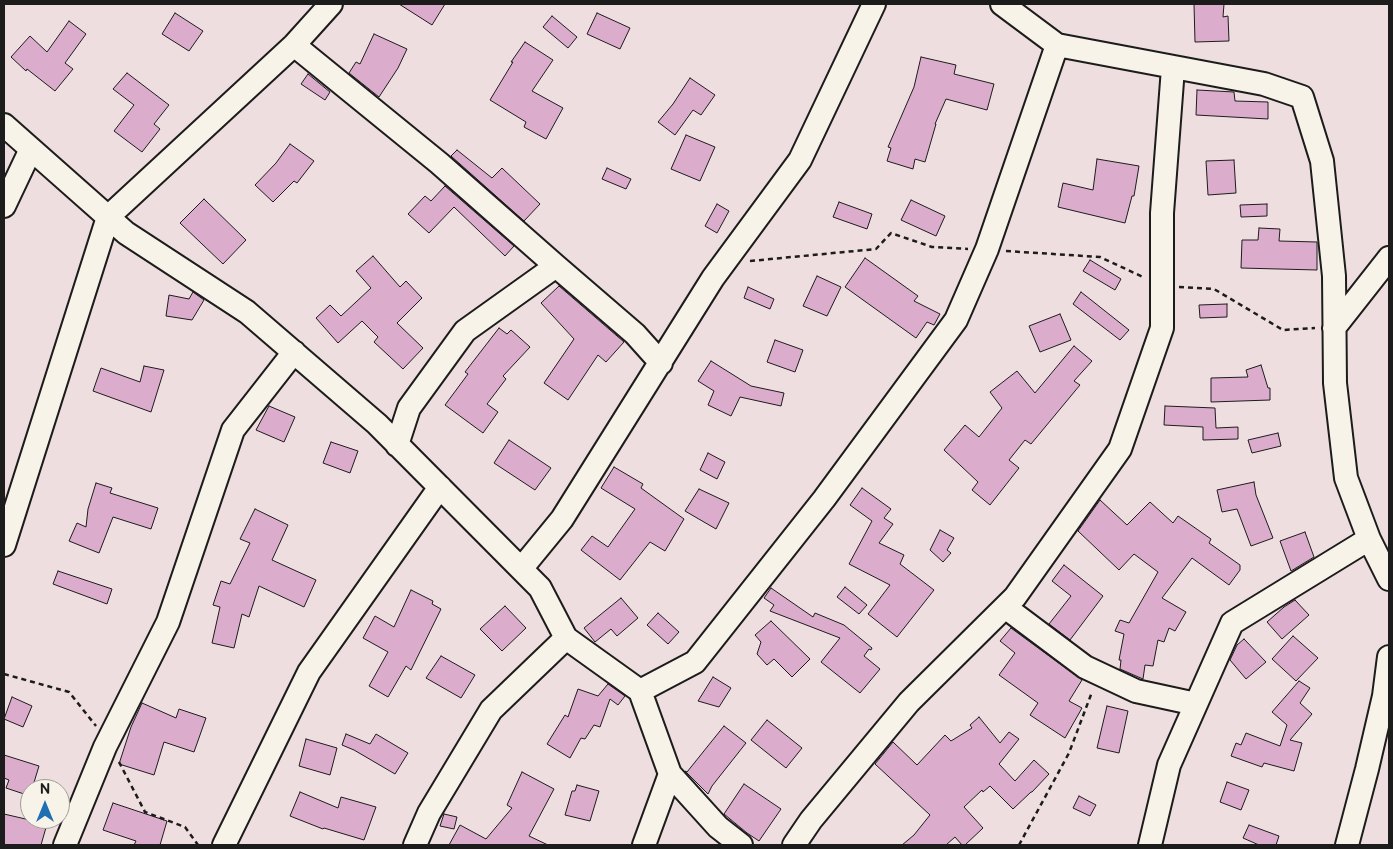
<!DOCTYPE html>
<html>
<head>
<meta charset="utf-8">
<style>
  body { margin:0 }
  #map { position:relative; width:1393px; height:849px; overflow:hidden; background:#efdee0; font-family:"Balsamiq Sans",sans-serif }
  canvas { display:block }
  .frame { position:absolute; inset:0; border:5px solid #1c1c1c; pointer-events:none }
  .north { position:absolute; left:20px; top:779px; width:50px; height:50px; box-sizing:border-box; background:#f7f3e8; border:1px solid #9f9d96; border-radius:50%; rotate:0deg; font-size:14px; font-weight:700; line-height:20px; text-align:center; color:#1c1c1c }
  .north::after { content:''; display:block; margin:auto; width:18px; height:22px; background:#1f6fb2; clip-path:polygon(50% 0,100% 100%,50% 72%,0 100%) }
</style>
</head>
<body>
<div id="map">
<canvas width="1393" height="849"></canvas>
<div class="frame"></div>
<div class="north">N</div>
</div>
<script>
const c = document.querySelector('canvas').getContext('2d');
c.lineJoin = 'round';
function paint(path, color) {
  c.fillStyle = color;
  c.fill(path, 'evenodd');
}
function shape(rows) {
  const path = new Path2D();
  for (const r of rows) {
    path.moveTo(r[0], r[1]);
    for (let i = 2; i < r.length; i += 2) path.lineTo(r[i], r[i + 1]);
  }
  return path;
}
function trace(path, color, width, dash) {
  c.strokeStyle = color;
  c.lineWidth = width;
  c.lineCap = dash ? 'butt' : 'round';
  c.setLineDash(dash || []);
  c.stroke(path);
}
const building = shape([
  [399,4,445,4,432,25,399,4],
  [1194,4,1224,4,1223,17,1228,16,1229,41,1195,42,1194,4],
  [175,13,203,31,189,51,162,34,175,13],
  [597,13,630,28,620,49,587,34,597,13],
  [552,16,577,37,568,48,543,27,552,16],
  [69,21,86,34,65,63,73,69,55,91,27,69,26,71,11,57,30,36,47,52,69,21],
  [374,34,407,49,398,68,379,97,349,73,356,62,360,64,374,34],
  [525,42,553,60,532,91,563,108,546,139,524,127,526,122,490,100,513,62,511,62,525,42],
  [921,57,956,65,954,74,994,84,987,110,946,99,935,124,936,124,925,162,915,159,913,169,887,161,891,148,888,147,914,87,921,57],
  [127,73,169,105,154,124,160,129,142,152,114,131,134,105,113,89,127,73],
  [308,74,330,92,325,100,301,84,308,74],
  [690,78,715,95,701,115,693,110,675,135,658,122,673,104,690,78],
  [1197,90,1234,92,1235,101,1268,102,1268,119,1196,115,1197,90],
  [686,135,715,147,700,181,671,169,686,135],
  [290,144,314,161,297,183,294,181,273,202,255,185,276,163,290,144],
  [457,150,492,178,502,168,540,204,524,221,451,156,457,150],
  [1097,159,1139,166,1134,196,1132,196,1125,223,1058,207,1063,183,1093,190,1097,159],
  [1234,160,1236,193,1208,195,1206,161,1234,160],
  [607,168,631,179,626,189,602,179,607,168],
  [445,186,514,246,505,256,454,207,429,233,408,214,425,196,431,201,445,186],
  [204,199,246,240,223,264,180,223,204,199],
  [911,200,945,216,936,236,901,220,911,200],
  [839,202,872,214,867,229,833,217,839,202],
  [717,204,729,211,717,233,705,226,717,204],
  [1267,204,1267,216,1241,217,1240,205,1267,204],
  [1259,228,1280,229,1279,241,1317,242,1317,270,1241,268,1242,240,1258,240,1259,228],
  [373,256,400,287,406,281,422,298,397,323,423,348,403,369,374,342,378,337,362,321,338,343,316,318,330,305,341,316,371,288,356,271,373,256],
  [865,258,918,296,914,301,940,314,934,325,927,322,916,338,845,287,865,258],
  [1090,260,1121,279,1115,290,1083,271,1090,260],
  [817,276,841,287,827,316,803,306,817,276],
  [559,286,624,342,606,362,598,355,568,400,544,383,574,339,541,303,559,286],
  [748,287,774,299,770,309,744,298,748,287],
  [193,292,204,300,192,320,166,316,169,295,189,299,193,292],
  [1081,292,1129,330,1120,340,1073,304,1081,292],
  [1227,304,1227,317,1200,318,1199,305,1227,304],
  [1060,314,1071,340,1040,352,1029,326,1060,314],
  [499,328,507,334,511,330,530,347,503,376,506,379,487,404,498,412,483,433,445,405,468,374,465,372,499,328],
  [775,340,803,350,795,372,767,362,775,340],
  [1074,346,1092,361,1074,381,1080,385,1031,444,1025,440,1009,460,1019,468,990,505,972,490,978,482,944,450,965,425,979,437,1002,408,990,392,1017,371,1035,393,1074,346],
  [711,361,751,386,784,393,781,406,740,397,731,416,708,405,714,391,698,381,711,361],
  [1261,365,1268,388,1270,388,1270,400,1211,402,1211,378,1248,377,1246,370,1261,365],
  [144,366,164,370,151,412,93,391,101,368,140,382,144,366],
  [269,406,295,417,284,442,256,430,269,406],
  [1165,406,1215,408,1216,428,1238,427,1238,439,1203,440,1203,427,1164,425,1165,406],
  [1278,433,1281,446,1252,453,1248,440,1278,433],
  [509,440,551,468,535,490,494,463,509,440],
  [331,442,358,451,350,473,323,463,331,442],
  [708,453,725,462,717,479,700,470,708,453],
  [614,467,643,484,641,488,684,519,665,551,650,542,620,580,581,550,592,536,608,547,635,509,601,488,614,467],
  [1254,482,1256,495,1273,538,1251,546,1237,509,1222,512,1217,490,1254,482],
  [96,483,112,488,110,493,158,508,151,529,113,517,99,553,69,541,77,523,86,527,88,509,96,483],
  [862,488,891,509,884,518,893,524,879,543,904,555,900,564,934,590,897,637,868,614,890,585,849,564,872,521,850,505,862,488],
  [699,489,729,503,716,529,685,511,699,489],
  [1100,500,1127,525,1150,502,1173,523,1178,516,1211,539,1209,543,1240,565,1240,570,1229,585,1192,558,1162,598,1186,612,1175,631,1169,628,1164,642,1158,640,1153,666,1145,665,1143,679,1120,669,1121,660,1119,660,1124,634,1115,631,1120,620,1129,623,1158,572,1134,554,1119,570,1078,531,1100,500],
  [255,509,288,525,272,560,316,580,304,607,259,586,249,617,242,614,234,648,212,643,220,607,213,605,221,581,230,584,250,543,240,539,255,509],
  [940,530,954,538,947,550,951,553,943,562,930,550,940,530],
  [1305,532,1314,557,1291,571,1280,541,1305,532],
  [1064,565,1103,596,1070,640,1049,624,1071,596,1052,581,1064,565],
  [58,571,112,589,107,604,53,584,58,571],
  [845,587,867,605,859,614,837,597,845,587],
  [771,588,813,617,815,613,844,625,872,648,871,650,869,649,864,656,880,669,860,693,821,662,840,638,770,611,774,605,764,598,771,588],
  [411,590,433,601,432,604,441,609,411,670,406,666,388,697,369,686,388,652,363,638,375,616,394,627,411,590],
  [621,598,638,618,617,636,611,629,595,642,584,628,621,598],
  [1295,600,1309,615,1282,639,1267,622,1284,607,1295,600],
  [505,606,526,628,502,651,480,629,505,606],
  [658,613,679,632,668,644,647,625,658,613],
  [771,621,810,659,792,677,774,659,767,665,757,654,761,642,755,635,771,621],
  [1011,628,1082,680,1069,701,1082,708,1065,738,1030,715,1038,703,999,675,1015,653,1000,641,1011,628],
  [1293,636,1318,658,1296,681,1272,659,1293,636],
  [1244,639,1266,662,1246,679,1230,660,1237,645,1244,639],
  [441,656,475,675,461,698,426,678,441,656],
  [713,677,731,688,719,707,698,701,713,677],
  [1299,681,1310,688,1300,703,1312,714,1290,740,1302,743,1294,771,1264,763,1262,767,1231,756,1236,743,1241,745,1246,733,1280,746,1287,725,1272,712,1299,681],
  [608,684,625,696,618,705,610,699,600,727,594,725,585,739,581,738,570,758,547,744,565,715,568,717,578,689,598,696,608,684],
  [12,697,32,706,23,727,4,719,12,697],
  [142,703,176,718,179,709,206,718,194,752,164,742,154,775,119,764,131,727,142,703],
  [1107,706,1128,711,1119,753,1097,748,1107,706],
  [979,717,1000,743,1009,732,1019,739,999,764,1015,781,1034,760,1049,774,1032,792,1031,792,1013,809,990,786,983,792,982,790,964,807,983,828,965,845,962,845,955,837,946,845,902,845,914,835,930,815,875,764,893,742,917,765,945,735,951,741,972,728,970,725,979,717],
  [767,720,802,748,786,768,751,740,767,720],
  [724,726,746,743,712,786,708,794,685,771,687,772,724,726],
  [346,734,370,744,376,734,408,753,395,774,354,750,342,745,346,734],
  [306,739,337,748,330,775,299,766,306,739],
  [4,755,39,766,32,789,30,789,30,796,6,788,9,780,4,778,4,755],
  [522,772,554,789,529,836,548,845,449,845,460,825,486,839,512,808,507,805,522,772],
  [1227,782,1249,790,1241,810,1220,802,1227,782],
  [744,784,781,809,759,841,747,833,724,814,744,784],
  [577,785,599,791,590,821,565,815,572,791,575,791,577,785],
  [300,792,338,808,341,797,376,807,364,840,324,828,323,829,290,816,300,792],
  [1079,796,1096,805,1090,816,1073,808,1079,796],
  [113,803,167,821,160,845,134,845,136,841,103,830,113,803],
  [4,814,47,824,41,845,4,845,4,814],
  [444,814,457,817,454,829,440,826,444,814],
  [1249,825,1279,836,1276,845,1259,845,1243,838,1249,825]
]);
paint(building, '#dcaccc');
trace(building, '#1c1c1c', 1);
const minor = shape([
  [1002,4,1057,45,1264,84,1302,97,1322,161,1334,276,1335,383,1346,478,1369,539,1389,579],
  [294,45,439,163,556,266,635,334,661,363],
  [4,125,126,233,247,312,377,424,540,588,566,638,640,691,670,774,718,827,741,845],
  [4,206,31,149],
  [1334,328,1389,258],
  [397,445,409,408,465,331,556,266],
  [4,545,108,217,294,45,331,4],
  [521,569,562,519,713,278,800,160,874,4],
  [1005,607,1085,667,1136,691,1196,704],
  [640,691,695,662,824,499,956,320,987,249,1057,45],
  [65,845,105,747,168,622,233,430,294,352],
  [224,845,309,672,440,487],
  [415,845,429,813,491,710,566,638],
  [644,845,670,774],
  [794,845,811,820,909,702,1015,597,1120,449,1162,328,1162,213,1173,68],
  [1150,845,1169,765,1232,623,1369,539],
  [1347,845,1367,769,1384,696,1389,657]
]);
trace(minor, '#1c1c1c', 26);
trace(shape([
  [1006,251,1100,257,1143,277],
  [750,261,876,249,891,233,932,247,968,249],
  [1179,287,1214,289,1283,330,1315,328],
  [4,674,69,692,96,726],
  [119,762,145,812,185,827,198,845],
  [1019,845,1069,753,1092,692]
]), '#1c1c1c', 2.5, [5, 4]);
trace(minor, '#f7f3e8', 22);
</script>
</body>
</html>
